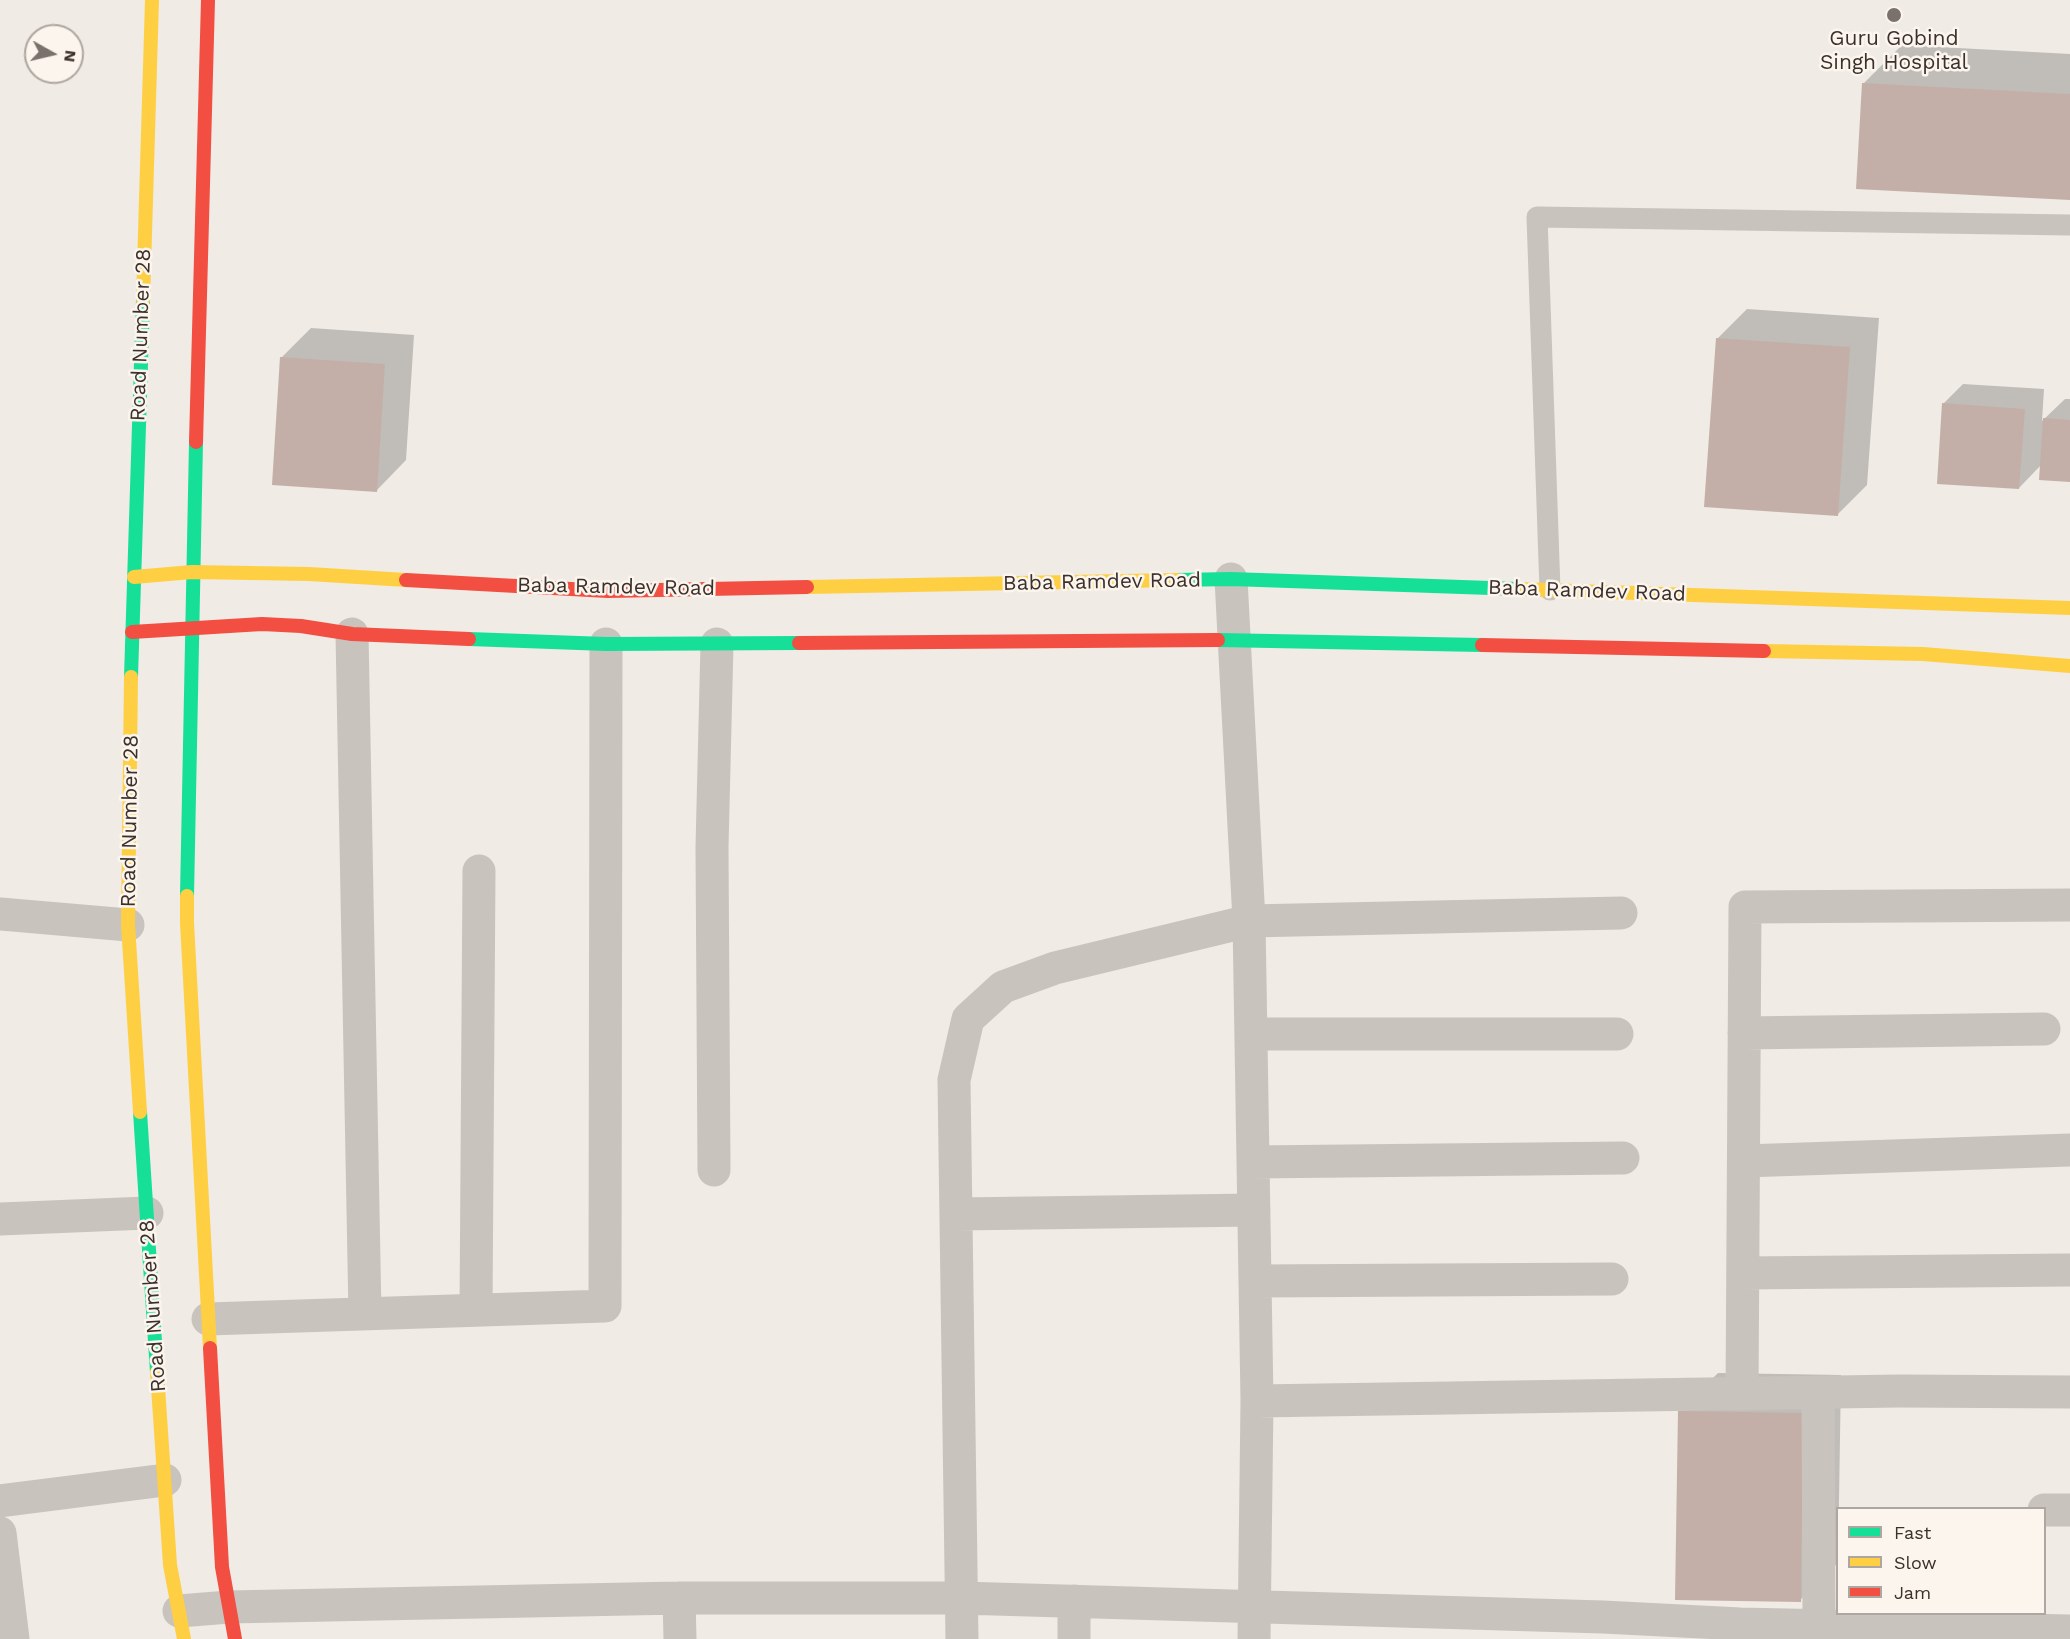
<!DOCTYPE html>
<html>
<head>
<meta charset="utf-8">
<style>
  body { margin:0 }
  #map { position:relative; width:2070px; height:1639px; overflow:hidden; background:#f0ebe5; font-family:"Work Sans",sans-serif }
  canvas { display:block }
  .legend { position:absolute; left:1836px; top:1507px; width:210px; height:108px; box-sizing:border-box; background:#fbf5ee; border:2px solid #aea6a0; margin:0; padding:8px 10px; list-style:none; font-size:18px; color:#3b302b }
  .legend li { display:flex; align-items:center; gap:12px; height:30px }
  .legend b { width:30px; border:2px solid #aea6a0 }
  .north { position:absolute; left:24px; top:24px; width:60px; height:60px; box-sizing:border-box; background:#fbf5ee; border:2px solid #aea6a0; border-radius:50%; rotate:98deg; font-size:16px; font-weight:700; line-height:24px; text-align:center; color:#3b302b }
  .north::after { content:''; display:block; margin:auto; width:21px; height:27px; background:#7a716c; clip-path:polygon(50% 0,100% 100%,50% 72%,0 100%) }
</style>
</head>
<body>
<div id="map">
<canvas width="2070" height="1639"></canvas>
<ul class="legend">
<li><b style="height:8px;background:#16e098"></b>Fast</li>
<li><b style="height:8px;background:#ffcf43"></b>Slow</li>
<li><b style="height:8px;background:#f24e42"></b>Jam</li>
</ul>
<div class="north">N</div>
</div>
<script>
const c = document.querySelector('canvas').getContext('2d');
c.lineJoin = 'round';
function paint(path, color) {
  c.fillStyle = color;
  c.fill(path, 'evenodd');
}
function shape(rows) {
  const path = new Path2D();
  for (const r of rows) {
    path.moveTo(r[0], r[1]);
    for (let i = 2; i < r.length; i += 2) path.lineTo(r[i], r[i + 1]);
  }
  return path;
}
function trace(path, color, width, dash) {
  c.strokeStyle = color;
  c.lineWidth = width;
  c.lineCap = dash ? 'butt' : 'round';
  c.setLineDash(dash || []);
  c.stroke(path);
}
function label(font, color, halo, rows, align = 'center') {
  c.font = font + ' "Work Sans",sans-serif';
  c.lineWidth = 5;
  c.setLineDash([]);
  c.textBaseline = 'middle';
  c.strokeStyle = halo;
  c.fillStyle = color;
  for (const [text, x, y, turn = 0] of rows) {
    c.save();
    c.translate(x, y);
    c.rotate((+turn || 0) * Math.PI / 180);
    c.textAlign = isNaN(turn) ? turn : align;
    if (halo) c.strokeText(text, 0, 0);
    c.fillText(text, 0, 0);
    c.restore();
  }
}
paint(shape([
  [1902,45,2070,54,2070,199,1863,84],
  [1747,309,1879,318,1867,485,1837,515,1717,339],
  [311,328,414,335,406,460,377,490,281,358],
  [1963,384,2044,389,2042,421,2065,399,2070,399,2070,481,2042,464,2019,488,1943,404],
  [1718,1373,1841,1375,1838,1563,1800,1600,1679,1412]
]), '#0003');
paint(shape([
  [1862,83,2070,94,2070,200,1856,189],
  [1716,338,1850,347,1838,516,1704,507],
  [280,357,385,364,377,492,272,485],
  [1942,403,2025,409,2019,489,1937,484],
  [2043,418,2070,420,2070,482,2039,480],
  [1678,1411,1803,1413,1801,1602,1675,1600]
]), '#c3afa7');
trace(shape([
  [1550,590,1537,217,2070,225]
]), '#c9c3be', 21);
trace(shape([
  [1231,579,1249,921,1257,1401,1254,1639],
  [352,634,365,1314],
  [0,914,128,925],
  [1744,1033,2044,1029],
  [1251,1034,1617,1034],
  [1744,1161,2070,1150],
  [1253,1162,1623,1158],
  [714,1170,712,847,717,644],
  [957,1214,1254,1210],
  [0,1219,147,1213],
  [1743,1273,2068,1270],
  [1255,1281,1612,1279],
  [476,1310,479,871],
  [208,1319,605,1306,606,644],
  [1818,1392,1819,1626],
  [1742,1394,1745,907,2070,905],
  [1257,1401,1899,1391,2070,1392],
  [0,1501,165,1480],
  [2044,1510,2070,1510],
  [0,1533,13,1639],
  [679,1598,680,1639],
  [1074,1601,1074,1639],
  [179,1611,229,1607,679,1598,961,1598,1603,1617,1740,1624,2070,1631],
  [962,1639,954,1080,968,1019,1003,987,1055,968,1249,921,1621,913]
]), '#c9c3be', 33);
trace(shape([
  [1177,580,1231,579,1519,589],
  [469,639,606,644,799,643],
  [1218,640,1482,645],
  [131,677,143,300],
  [187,896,196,442],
  [140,1112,157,1372]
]), '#16e098', 14);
trace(shape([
  [143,300,152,0],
  [134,577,192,572,309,574,406,580],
  [807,587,1177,580],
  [1519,589,2070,608],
  [1764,651,1923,654,2070,666],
  [131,677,128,925,140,1112],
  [187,896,187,923,210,1348],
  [157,1372,170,1565,184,1639]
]), '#ffcf43', 14);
trace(shape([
  [196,442,208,0],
  [406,580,608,591,807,587],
  [132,632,262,624,301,626,352,634,469,639],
  [799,643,1218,640],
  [1482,645,1764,651],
  [210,1348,222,1567,235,1639]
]), '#f24e42', 14);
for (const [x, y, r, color] of [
  [1894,15,8,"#7a716c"]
]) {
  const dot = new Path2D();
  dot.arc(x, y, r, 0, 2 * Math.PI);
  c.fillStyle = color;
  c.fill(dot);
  trace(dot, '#fbf5ee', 2);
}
label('21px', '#3b302b', '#fbf5ee', [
  ["Guru Gobind",1894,39],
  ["Singh Hospital",1894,63]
]);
label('21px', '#3b302b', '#fbf5ee', [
  ["Road Number 28",141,335,-88],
  ["Baba Ramdev Road",1102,582,-1],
  ["Baba Ramdev Road",616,587,1],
  ["Baba Ramdev Road",1587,591,2],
  ["Road Number 28",130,821,-89],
  ["Road Number 28",153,1306,-94]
]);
</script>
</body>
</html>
